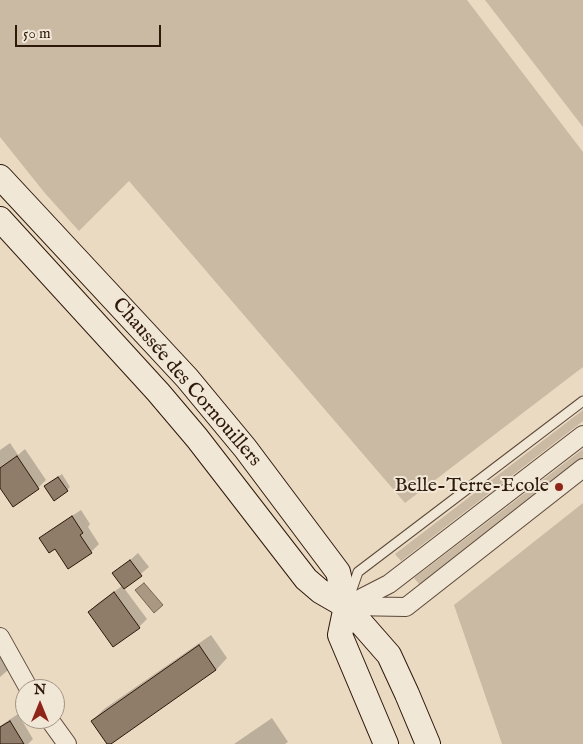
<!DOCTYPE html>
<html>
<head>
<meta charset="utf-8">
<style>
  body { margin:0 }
  #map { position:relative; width:583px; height:744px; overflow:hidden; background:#eadac2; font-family:"IM FELL English",serif }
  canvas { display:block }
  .north { position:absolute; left:15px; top:679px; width:50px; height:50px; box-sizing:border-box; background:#f1e7d7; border:1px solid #a39485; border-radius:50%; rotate:0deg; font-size:14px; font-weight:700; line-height:20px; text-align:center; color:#2d180a }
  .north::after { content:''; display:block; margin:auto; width:18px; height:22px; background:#8f2418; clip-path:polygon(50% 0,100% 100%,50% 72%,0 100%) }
  .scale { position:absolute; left:15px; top:25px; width:146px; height:22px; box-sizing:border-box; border:2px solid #2d180a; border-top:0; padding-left:6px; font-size:15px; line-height:18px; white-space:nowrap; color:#2d180a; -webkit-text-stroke:4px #f1e7d7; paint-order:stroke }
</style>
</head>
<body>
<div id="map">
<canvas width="583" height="744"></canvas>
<div class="north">N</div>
<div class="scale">50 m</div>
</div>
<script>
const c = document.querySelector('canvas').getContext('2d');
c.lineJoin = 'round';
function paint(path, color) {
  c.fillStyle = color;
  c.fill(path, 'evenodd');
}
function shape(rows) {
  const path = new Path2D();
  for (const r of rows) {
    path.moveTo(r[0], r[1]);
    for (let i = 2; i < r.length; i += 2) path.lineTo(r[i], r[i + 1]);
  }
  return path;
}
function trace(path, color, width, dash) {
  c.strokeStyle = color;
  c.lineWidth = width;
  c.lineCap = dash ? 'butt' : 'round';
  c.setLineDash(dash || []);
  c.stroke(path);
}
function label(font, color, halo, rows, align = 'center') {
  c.font = font + ' "IM FELL English",serif';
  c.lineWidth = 4;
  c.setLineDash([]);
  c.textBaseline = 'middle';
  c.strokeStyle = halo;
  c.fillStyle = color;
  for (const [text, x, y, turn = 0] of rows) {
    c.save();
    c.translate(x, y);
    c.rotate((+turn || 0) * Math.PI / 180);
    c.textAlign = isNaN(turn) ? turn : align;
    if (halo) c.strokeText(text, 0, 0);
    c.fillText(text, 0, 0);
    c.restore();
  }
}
paint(shape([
  [0,0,467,0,583,152,583,367,405,503,129,181,79,231,44,192,0,137],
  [485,0,583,0,583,127],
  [583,410,583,421,401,561,395,554],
  [583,449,583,460,420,585,414,578],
  [583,503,583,744,502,744,454,605]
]), '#cab9a3');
const water = shape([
  [144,583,163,605,154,613,135,590,144,583]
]);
paint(water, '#aa9883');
trace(water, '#786553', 1);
paint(shape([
  [10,443,18,455,25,449,46,480,38,488,13,505,0,486,0,450],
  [62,474,70,487,67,490,49,483],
  [81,510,90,524,88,527,99,544,91,552,69,567,56,547,41,538,49,531],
  [138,553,149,567,124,588,147,619,139,627,114,645,89,612,97,604,122,586,114,574],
  [211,635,227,658,216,670,92,721,104,709],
  [0,643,13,666,0,677],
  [18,714,33,739,28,744,0,744,0,726],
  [272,718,288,742,285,744,234,744]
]), '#0003');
const building = shape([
  [17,456,39,489,13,507,0,488,0,468,17,456],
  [58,477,68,491,54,501,44,486,58,477],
  [72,516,83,533,80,535,92,553,68,569,55,549,49,553,39,538,72,516],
  [130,560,142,576,124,589,112,573,130,560],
  [114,592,140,628,113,647,88,612,114,592],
  [199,645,216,670,111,744,107,744,91,721,199,645],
  [10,721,24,744,0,744,0,727,10,721]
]);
paint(building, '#8f7d6a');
trace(building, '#2d180a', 1);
const lane = shape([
  [350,595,358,572,583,401]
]);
const street = shape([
  [346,606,389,584,583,435],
  [349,606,406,607,583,468],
  [0,637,29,689],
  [49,719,67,744]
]);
const secondary = shape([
  [0,177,187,378,245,448,338,572,346,606,340,635,386,744],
  [0,219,158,392,197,438,306,579,320,591,346,606,389,655,407,694,428,744]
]);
trace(lane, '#5c4838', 11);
trace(street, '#5c4838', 20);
trace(secondary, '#2d180a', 26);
trace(lane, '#f1e7d7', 9);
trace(street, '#f1e7d7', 18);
trace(secondary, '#f1e7d7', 24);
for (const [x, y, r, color] of [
  [559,487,5,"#8f2418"]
]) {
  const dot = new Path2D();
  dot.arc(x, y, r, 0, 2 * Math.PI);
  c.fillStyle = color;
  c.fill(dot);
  trace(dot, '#f1e7d7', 2);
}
label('20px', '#2d180a', '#f1e7d7', [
  ["Chaussée des Cornouillers",186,383,49]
]);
label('20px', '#2d180a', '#f1e7d7', [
  ["Belle-Terre-Ecole",549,487]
], 'right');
</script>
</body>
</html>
